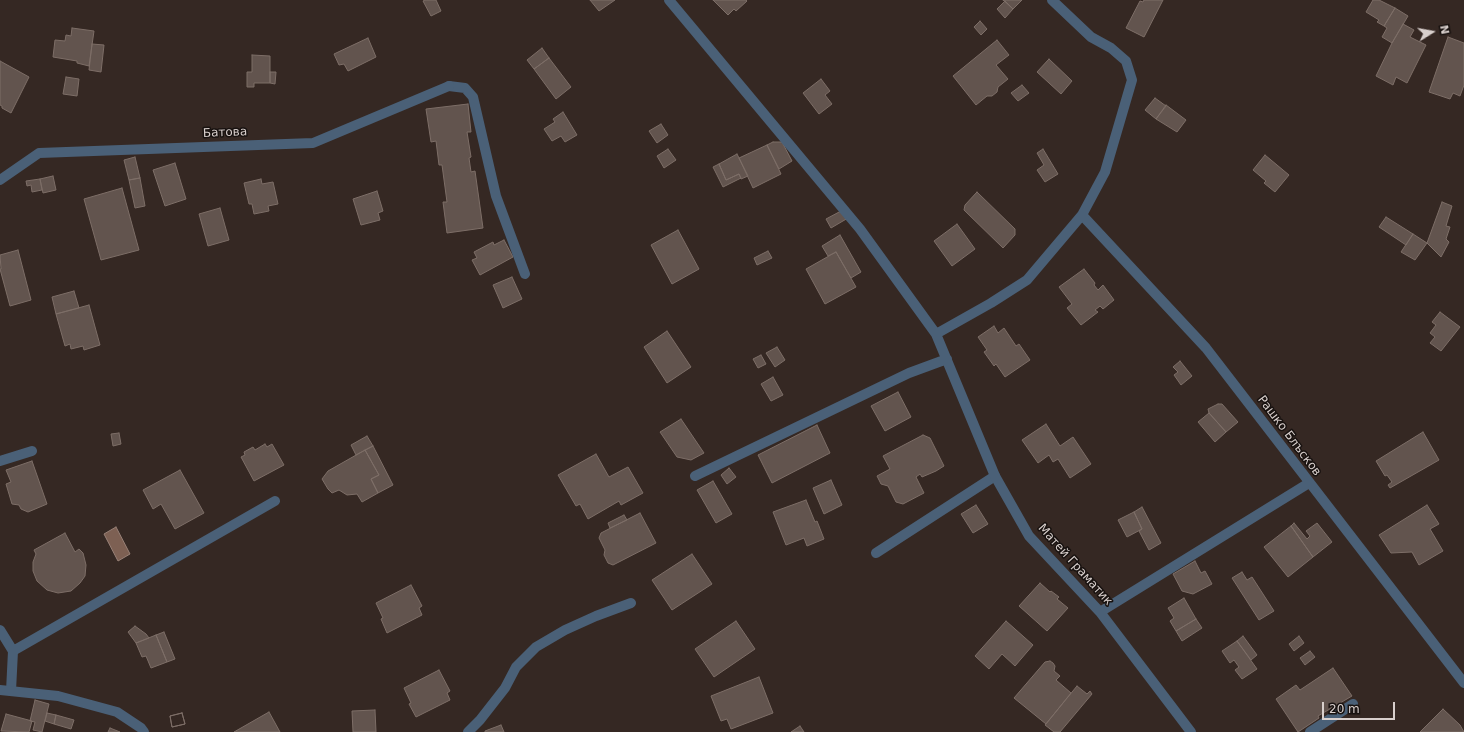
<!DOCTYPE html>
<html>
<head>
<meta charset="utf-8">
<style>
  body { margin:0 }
  #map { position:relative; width:1464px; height:732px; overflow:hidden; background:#352823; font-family:"DejaVu Sans",sans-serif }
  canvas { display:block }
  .north { position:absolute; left:1412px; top:12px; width:40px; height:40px; -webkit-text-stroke:3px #181210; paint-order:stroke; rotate:79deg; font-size:11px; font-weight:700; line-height:16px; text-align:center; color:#d8cfcc }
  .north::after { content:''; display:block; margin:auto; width:14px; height:18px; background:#d8cfcc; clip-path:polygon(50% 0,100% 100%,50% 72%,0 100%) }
  .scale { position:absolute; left:1322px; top:702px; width:73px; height:18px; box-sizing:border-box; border:2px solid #d8cfcc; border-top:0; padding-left:5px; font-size:12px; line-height:14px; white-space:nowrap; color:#d8cfcc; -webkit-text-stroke:3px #181210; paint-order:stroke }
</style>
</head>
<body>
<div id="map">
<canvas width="1464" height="732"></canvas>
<div class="north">N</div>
<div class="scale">20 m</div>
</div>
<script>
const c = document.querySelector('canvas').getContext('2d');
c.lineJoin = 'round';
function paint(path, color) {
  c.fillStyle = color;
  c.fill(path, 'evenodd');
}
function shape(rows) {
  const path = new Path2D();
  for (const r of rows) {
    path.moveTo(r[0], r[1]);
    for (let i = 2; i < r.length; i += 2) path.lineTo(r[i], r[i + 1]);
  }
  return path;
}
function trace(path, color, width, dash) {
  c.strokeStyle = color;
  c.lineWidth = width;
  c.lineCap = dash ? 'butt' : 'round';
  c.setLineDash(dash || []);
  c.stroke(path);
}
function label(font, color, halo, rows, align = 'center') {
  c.font = font + ' "DejaVu Sans",sans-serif';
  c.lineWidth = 3;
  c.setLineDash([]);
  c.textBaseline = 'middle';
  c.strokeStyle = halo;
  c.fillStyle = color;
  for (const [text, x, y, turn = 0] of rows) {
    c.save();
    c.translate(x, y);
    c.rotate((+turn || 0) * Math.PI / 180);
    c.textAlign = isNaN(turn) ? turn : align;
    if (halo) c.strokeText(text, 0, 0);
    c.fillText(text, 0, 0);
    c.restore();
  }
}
const water = shape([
  [116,527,130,554,118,561,104,534,116,527]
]);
paint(water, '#7d6053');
trace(water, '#988177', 1);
const building = shape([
  [425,0,436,0,441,11,431,16,423,1,425,0],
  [590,0,615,0,599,11,590,0],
  [713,0,746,0,747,1,736,11,734,9,728,15,713,0],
  [1003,0,1022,0,1013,9,1003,0],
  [1144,0,1163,0,1144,37,1126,28,1140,1,1143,2,1144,0],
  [1373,0,1379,0,1395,8,1384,26,1377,22,1379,20,1366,12,1373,0],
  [1005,1,1013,9,1005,18,997,9,1005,1],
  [1395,8,1408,16,1392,43,1382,37,1387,28,1384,26,1395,8],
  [980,21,987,29,981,35,974,27,980,21],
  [1403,24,1414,30,1410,37,1426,45,1407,83,1396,77,1393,85,1376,76,1392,43,1403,24],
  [72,28,94,31,89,66,77,63,77,61,53,57,55,40,65,41,66,35,71,36,72,28],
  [1448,37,1464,43,1464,85,1460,96,1453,93,1450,99,1429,92,1448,37],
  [368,38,376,57,348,71,344,64,339,65,334,54,368,38],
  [997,40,1009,55,996,65,1008,79,998,87,997,92,992,96,987,96,976,105,953,76,997,40],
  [92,44,104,45,101,72,89,70,92,44],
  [542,48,549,58,534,69,527,60,542,48],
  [252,55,270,56,270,83,254,83,254,87,247,87,247,72,252,72,252,55],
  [549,58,571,87,556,99,534,69,549,58],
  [1049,59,1072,81,1061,94,1037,72,1049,59],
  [0,61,29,77,11,113,2,108,2,106,0,105,0,61],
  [270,72,276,72,275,84,270,83,270,72],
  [66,77,79,79,77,96,63,94,66,77],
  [821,79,830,91,825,95,832,104,819,114,803,93,821,79],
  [1022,85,1029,93,1018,101,1011,93,1022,85],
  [1155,98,1166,106,1156,119,1145,110,1155,98],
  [468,104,471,132,467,132,471,157,469,158,471,172,475,171,483,228,447,233,443,202,447,202,442,165,439,165,436,141,431,142,426,109,468,104],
  [1166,105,1186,120,1177,132,1156,119,1166,105],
  [563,112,577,135,565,142,561,136,552,141,544,129,555,122,553,119,563,112],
  [661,124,668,135,657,143,649,131,661,124],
  [773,142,782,142,792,161,779,169,767,145,773,142],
  [767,145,781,174,753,188,739,158,767,145],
  [668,149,676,160,664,168,657,156,668,149],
  [1043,149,1058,174,1045,182,1037,170,1044,165,1037,153,1043,149],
  [737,154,748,176,741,179,739,174,726,180,719,164,737,154],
  [1265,155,1289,175,1275,192,1264,183,1266,181,1253,170,1265,155],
  [135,157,140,178,129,180,124,160,135,157],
  [175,163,186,199,165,206,153,170,175,163],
  [719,164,726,180,739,174,741,178,723,187,713,167,719,164],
  [53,176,56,190,43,193,40,179,53,176],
  [140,178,145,206,135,208,129,180,140,178],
  [40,179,42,190,32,192,31,185,27,186,26,181,40,179],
  [261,179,262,184,273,182,278,204,268,206,269,211,254,214,252,204,249,204,244,183,261,179],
  [122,188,139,250,101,260,84,199,122,188],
  [377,191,383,211,378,213,380,220,361,225,353,199,377,191],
  [977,192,1015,229,1015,235,1003,248,964,210,965,205,977,192],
  [1442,202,1452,206,1446,226,1450,227,1446,239,1449,242,1441,257,1427,243,1442,202],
  [220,208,229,240,208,246,199,214,220,208],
  [841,211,848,218,831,228,826,219,841,211],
  [1386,217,1413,234,1406,245,1379,227,1386,217],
  [957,224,975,249,952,266,934,241,957,224],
  [678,230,699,269,672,284,651,245,678,230],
  [1413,234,1427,243,1415,260,1401,252,1413,234],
  [840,235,861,272,851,278,836,252,828,256,822,246,840,235],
  [504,240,513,257,480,275,472,260,477,258,474,252,493,242,494,245,504,240],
  [18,250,31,300,10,306,0,269,1,269,0,255,18,250],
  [768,251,772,258,757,265,754,258,768,251],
  [836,252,856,287,825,304,806,269,836,252],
  [1084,269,1095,283,1094,285,1098,290,1103,285,1114,300,1103,309,1100,306,1095,310,1098,312,1081,325,1067,308,1072,304,1059,287,1084,269],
  [512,277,522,299,503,308,493,285,512,277],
  [74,291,79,308,56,314,52,297,74,291],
  [89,305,100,345,84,350,83,346,71,349,70,344,65,346,56,314,89,305],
  [1440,312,1460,327,1441,351,1430,343,1435,337,1430,333,1436,325,1432,322,1440,312],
  [994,326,998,333,1004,328,1016,346,1019,344,1030,360,1005,377,996,364,994,366,984,352,987,350,978,337,994,326],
  [667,331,691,367,667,383,644,347,667,331],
  [777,347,785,360,775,367,766,353,777,347],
  [761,355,766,364,758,368,753,359,761,355],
  [1180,361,1192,376,1181,385,1174,375,1178,372,1173,367,1180,361],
  [773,377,783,395,771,401,761,384,773,377],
  [898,392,911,417,885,431,871,406,898,392],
  [1218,404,1222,404,1238,422,1226,432,1209,413,1208,409,1218,404],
  [1209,413,1226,432,1215,442,1198,422,1209,413],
  [681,419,704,453,691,460,677,457,660,432,681,419],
  [1046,424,1060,446,1073,437,1091,464,1070,478,1058,459,1053,462,1049,455,1038,463,1022,440,1046,424],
  [817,425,830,453,772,483,758,455,817,425],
  [1423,432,1439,460,1390,488,1388,485,1392,482,1387,475,1385,476,1376,461,1423,432],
  [119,433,121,444,113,446,111,434,119,433],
  [923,435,930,438,944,466,936,471,922,477,920,474,916,477,924,493,903,504,896,502,888,486,881,484,877,476,890,469,883,456,923,435],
  [367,436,373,446,356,455,351,445,367,436],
  [265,444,267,447,272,444,284,465,254,481,241,457,245,455,244,452,253,447,255,450,265,444],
  [373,446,393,485,378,493,371,479,379,475,365,450,373,446],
  [365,450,379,475,371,479,378,493,362,502,357,494,347,495,339,490,332,493,328,489,322,479,328,471,365,450],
  [596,454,609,477,628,467,643,493,621,505,619,501,588,519,580,504,576,506,558,475,596,454],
  [32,461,47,504,28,512,21,509,19,505,12,504,6,484,11,482,6,470,32,461],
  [729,468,736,477,727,484,721,475,729,468],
  [180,470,204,513,175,529,161,504,153,509,143,490,180,470],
  [831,480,842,505,824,514,813,488,831,480],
  [713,481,732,514,716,523,697,490,713,481],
  [806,500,815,522,817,521,824,539,807,546,804,538,786,545,773,512,806,500],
  [976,505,988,524,973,533,961,514,976,505],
  [1427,505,1439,524,1430,529,1443,551,1419,565,1412,552,1391,553,1379,535,1427,505],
  [1142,507,1161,543,1149,550,1139,531,1142,529,1134,512,1142,507],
  [1134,512,1142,529,1127,537,1118,520,1134,512],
  [640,513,656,543,613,565,608,563,604,555,605,550,599,538,601,533,640,513],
  [624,515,627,520,610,528,608,523,624,515],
  [1294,523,1307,539,1310,536,1306,531,1317,523,1332,542,1313,557,1291,526,1294,523],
  [1291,526,1313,557,1288,577,1264,547,1291,526],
  [65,533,75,552,79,549,83,553,86,565,85,576,80,583,71,591,58,593,47,590,37,581,33,571,33,562,36,554,34,550,65,533],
  [692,554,712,584,672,610,652,580,692,554],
  [1195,561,1201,573,1205,571,1212,584,1193,594,1182,591,1173,574,1195,561],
  [1242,572,1247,580,1252,577,1274,611,1259,620,1232,578,1242,572],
  [1040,583,1050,592,1051,591,1059,597,1057,599,1068,608,1047,631,1019,606,1040,583],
  [411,585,422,606,419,608,422,615,387,633,381,619,383,618,376,603,411,585],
  [1184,598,1196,619,1176,631,1170,621,1174,618,1168,608,1184,598],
  [1196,619,1202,628,1182,641,1176,631,1196,619],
  [736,621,755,649,714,677,695,649,736,621],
  [1006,621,1033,645,1015,666,1002,654,989,669,975,656,1006,621],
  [135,626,146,634,149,638,136,643,128,632,135,626],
  [164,632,175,659,167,662,156,635,164,632],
  [156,635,167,662,151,668,146,656,142,657,136,643,156,635],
  [1243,636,1257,655,1251,660,1237,641,1243,636],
  [1299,636,1304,643,1294,651,1289,644,1299,636],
  [1237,641,1257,669,1242,679,1235,670,1239,667,1234,660,1230,663,1222,651,1237,641],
  [1310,651,1315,657,1305,665,1300,658,1310,651],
  [1050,661,1053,663,1055,666,1054,671,1060,676,1056,680,1071,693,1046,724,1014,698,1045,662,1050,661],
  [1333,668,1352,696,1318,716,1319,718,1298,732,1276,699,1296,685,1300,690,1333,668],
  [439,670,450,691,447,693,450,700,416,717,409,704,411,703,404,688,439,670],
  [759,677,773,713,731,729,727,719,721,721,711,696,759,677],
  [1077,686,1087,694,1090,691,1092,694,1060,732,1054,732,1045,725,1077,686],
  [35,700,49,704,42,732,33,730,35,722,30,721,35,700],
  [1443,709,1460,725,1464,732,1420,732,1443,709],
  [375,710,376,732,353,732,352,711,375,710],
  [269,712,280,732,234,732,269,712],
  [47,713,56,715,54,724,45,721,47,713],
  [182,713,185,724,172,727,170,716,182,713],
  [182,713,185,724,172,727,170,716,182,713],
  [6,714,32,721,29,732,1,731,6,714],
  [56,715,74,720,71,729,54,724,56,715],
  [501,725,504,732,485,732,485,731,501,725],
  [800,726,804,732,791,732,800,726],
  [110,728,120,732,108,732,110,728]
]);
paint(building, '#62544e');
trace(building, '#7d6e67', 1);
trace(shape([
  [449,86,465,88,473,97,496,196,525,274],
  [0,461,32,451],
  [876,553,995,476],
  [0,630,13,651],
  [11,691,13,651,275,501],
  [1310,732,1353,704]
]), '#4a6077', 10);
trace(shape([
  [669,0,860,229,936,334,995,476,1029,536,1100,612,1191,732],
  [0,180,39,153,313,143,449,86],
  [1082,215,1206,348,1464,683],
  [936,334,991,303,1027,280,1082,215,1105,172,1132,80,1126,61,1111,48,1091,37,1052,0],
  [695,476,909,373,947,359],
  [1100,612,1309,483],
  [0,690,58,696,117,712,141,728,144,732],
  [468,732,480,720,505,688,516,667,536,647,565,630,596,616,631,603]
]), '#4a6077', 10);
label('12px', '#d8cfcc', '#181210', [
  ["Батова",225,133,-2],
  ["Рашко Блъсков",1289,436,53],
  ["Матей Граматик",1075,565,48]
]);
</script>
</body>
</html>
